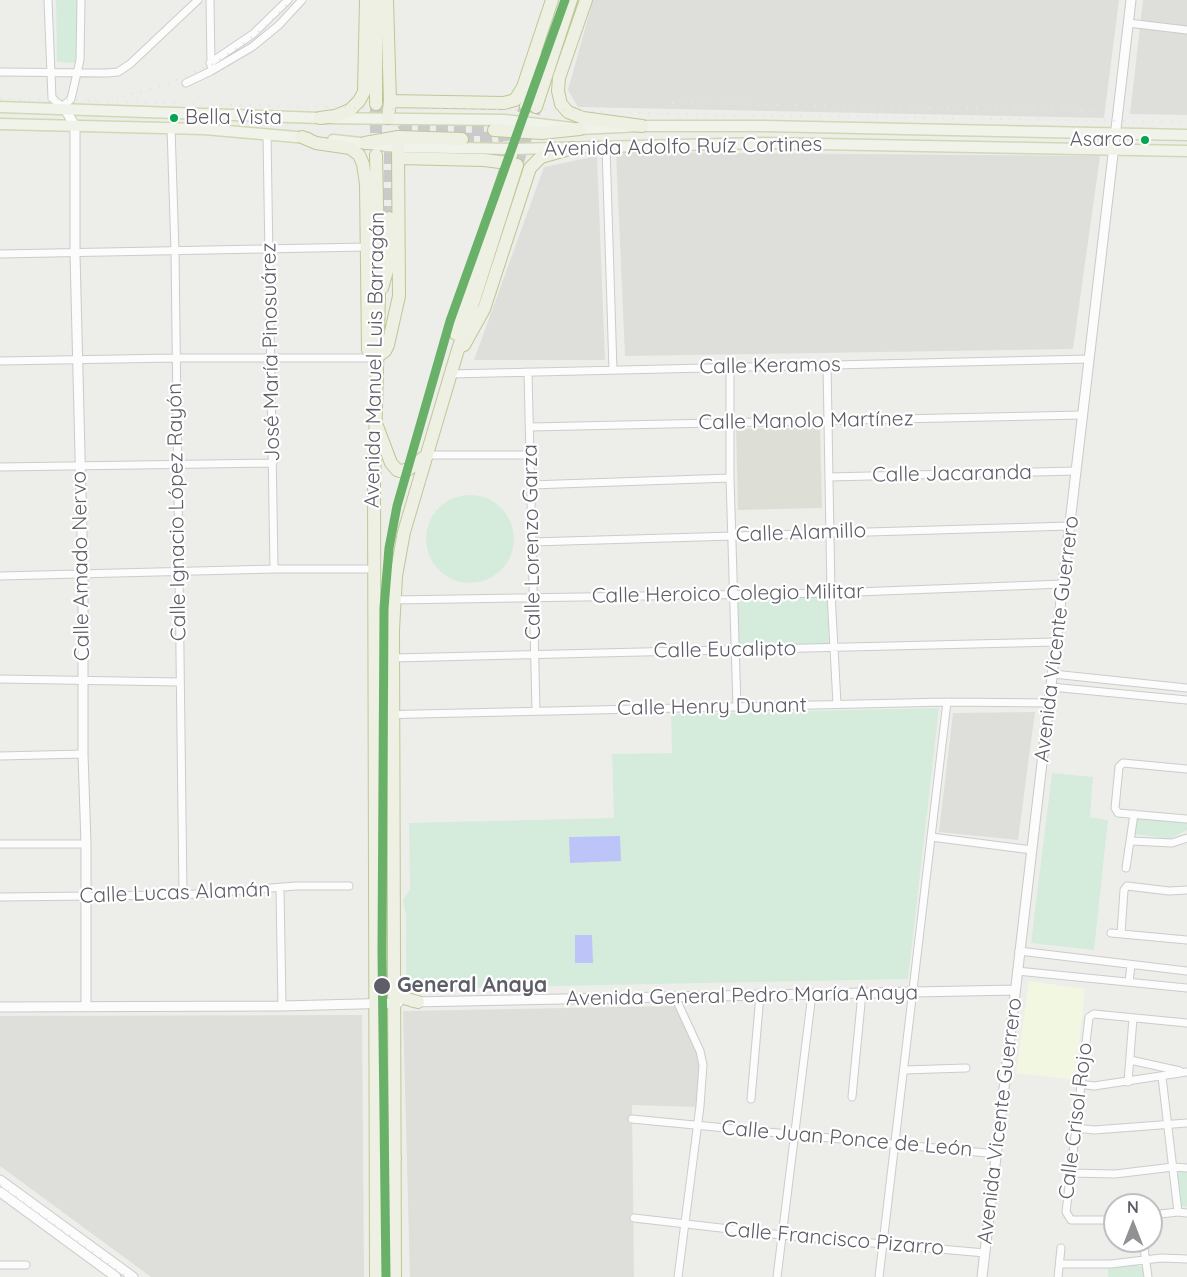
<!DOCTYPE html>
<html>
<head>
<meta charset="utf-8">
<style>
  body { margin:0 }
  #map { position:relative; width:1187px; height:1277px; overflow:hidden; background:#edeee9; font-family:Quicksand,sans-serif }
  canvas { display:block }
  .north { position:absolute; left:1103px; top:1193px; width:60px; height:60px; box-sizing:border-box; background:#fff; border:2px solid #bfbec3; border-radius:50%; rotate:0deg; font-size:16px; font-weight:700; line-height:24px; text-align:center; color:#5e5d68 }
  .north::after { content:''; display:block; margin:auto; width:21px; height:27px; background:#909095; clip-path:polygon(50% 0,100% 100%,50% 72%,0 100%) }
</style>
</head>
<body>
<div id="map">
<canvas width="1187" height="1277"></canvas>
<div class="north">N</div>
</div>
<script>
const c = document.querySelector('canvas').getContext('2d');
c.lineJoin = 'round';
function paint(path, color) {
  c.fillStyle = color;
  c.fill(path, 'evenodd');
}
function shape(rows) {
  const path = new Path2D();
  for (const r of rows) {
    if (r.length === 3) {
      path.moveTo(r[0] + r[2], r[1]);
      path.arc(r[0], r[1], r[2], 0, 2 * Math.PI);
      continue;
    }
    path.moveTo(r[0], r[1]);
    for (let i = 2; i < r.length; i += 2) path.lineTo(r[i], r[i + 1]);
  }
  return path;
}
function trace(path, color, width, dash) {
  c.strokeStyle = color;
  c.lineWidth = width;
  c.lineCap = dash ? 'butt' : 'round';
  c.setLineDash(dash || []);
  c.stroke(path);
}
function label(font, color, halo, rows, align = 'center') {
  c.font = font + ' Quicksand,sans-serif';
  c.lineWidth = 4.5;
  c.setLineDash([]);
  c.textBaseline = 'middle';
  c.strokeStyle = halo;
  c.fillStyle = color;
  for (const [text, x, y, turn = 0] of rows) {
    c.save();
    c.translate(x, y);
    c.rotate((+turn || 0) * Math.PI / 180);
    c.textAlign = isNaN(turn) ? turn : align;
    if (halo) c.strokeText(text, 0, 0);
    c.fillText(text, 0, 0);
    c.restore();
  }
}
paint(shape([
  [1029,981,1085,989,1075,1080,1016,1073]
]), '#f2f7e2');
paint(shape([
  [593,0,1119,0,1104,118,578,107,568,90],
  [1143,0,1187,0,1187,115,1130,114],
  [616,152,1100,156,1073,349,625,356],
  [597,156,605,360,474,360,544,167],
  [1035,712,1018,840,939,832,953,713],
  [675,1006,701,1057,698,1107,632,1105,634,1277,410,1277,403,1011],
  [362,1015,364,1277,151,1277,0,1166,0,1016]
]), '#dedfda');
paint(shape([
  [820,427,822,508,738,510,736,429]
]), '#dddfd7');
paint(shape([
  [56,0,77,0,77,63,57,62],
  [470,539,44],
  [827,595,829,645,737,647,737,596],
  [939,708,908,979,406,989,406,915,403,900,410,889,409,823,614,818,612,754,672,753,671,714],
  [1052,773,1093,777,1090,817,1108,820,1094,950,1031,943],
  [1137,817,1187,822,1187,830,1170,839,1135,834],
  [1181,1171,1187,1172,1187,1207,1181,1206,1180,1203,1176,1175],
  [1138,1265,1143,1268,1144,1277,1108,1277,1108,1268]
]), '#d5ecdd');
paint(shape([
  [620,836,621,861,570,863,569,837],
  [575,935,592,935,593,963,575,963]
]), '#bdc4f8');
trace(shape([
  [462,139,484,138,507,135,518,124,526,106],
  [376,151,376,104],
  [517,165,536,107],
  [389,218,390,153,393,139,396,134,404,130,494,130]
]), '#c9cac9', 12, [12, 6]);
const street = shape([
  [48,0,52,98,64,108],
  [210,0,211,66],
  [1128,23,1187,30],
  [210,63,253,34,288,0],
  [0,72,107,73,118,72,130,64,198,0],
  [186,83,211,71,252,47,279,25,302,0],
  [63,106,71,99,80,60,81,0],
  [171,128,175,251,183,895],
  [267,135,274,569],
  [606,147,613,370],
  [0,254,366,247],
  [0,361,175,358,375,358],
  [827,365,831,593,837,704],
  [730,367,730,478,737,707],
  [528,372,536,711],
  [451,374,1089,359],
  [530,427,1082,415],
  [427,455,530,455],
  [0,467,273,463],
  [829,477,1076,471],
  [531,485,730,478],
  [532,542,1070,526],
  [0,576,274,569,374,569],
  [393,600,831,593,1063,584],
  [393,658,1056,642],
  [1053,674,1187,688],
  [0,679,179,682],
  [1051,687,1187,700],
  [374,715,947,702,1050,703],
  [0,756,83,754],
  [1187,769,1123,763,1119,767,1115,808,1118,813,1187,819],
  [931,837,1032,850],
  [1131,841,1172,843,1187,838],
  [0,844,86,844],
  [1126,868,1134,814],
  [280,888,282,1006],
  [0,897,183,895,296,886,349,886],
  [1111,933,1187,940],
  [1121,934,1124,890,1127,886,1169,891,1187,890],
  [1019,951,1187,971],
  [1017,971,1187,988],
  [1129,982,1131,965],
  [675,997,700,1051,703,1065,700,1106,678,1277],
  [1130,1060,1180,1071],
  [904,1070,966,1068],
  [1162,1077,1178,1212],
  [1128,1082,1133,1018],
  [1080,1084,1094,1086,1187,1072],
  [852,1097,862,993],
  [751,1099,760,995],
  [632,1119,997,1154],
  [1076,1128,1094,1130,1187,1123],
  [1070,1173,1115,1174,1173,1167,1187,1168],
  [1151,1215,1178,1212,1187,1213],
  [634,1218,782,1235,985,1253],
  [1115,1220,1071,1220,1066,1212,1089,1017,1094,1014,1187,1023],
  [1143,1241,1148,1277],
  [1060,1264,1111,1264,1161,1258,1187,1259],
  [0,1265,26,1265],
  [777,1277,812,994],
  [879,1277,947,702],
  [1058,1277,1061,1248]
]);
const secondary = shape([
  [65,109,75,126,75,254,83,574,83,754,86,844,86,1006],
  [412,1002,1015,990],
  [0,1007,282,1006,398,1003],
  [0,1180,133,1277],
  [0,1192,116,1277],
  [982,1277,1131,0]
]);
const primary = shape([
  [0,107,320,118,505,120,580,129,642,126,764,126,1187,135],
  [0,124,204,129,308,138],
  [333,140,398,147,513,149,764,143,1187,151]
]);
const highway = shape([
  [376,0,376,104],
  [387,0,390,101,388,118],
  [586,0,559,78,558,91,561,104,568,112,583,118,642,126],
  [390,101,504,103,515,100,523,87,552,0],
  [526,106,542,61,549,53],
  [536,107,571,0],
  [320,118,335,116,350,110,359,101,364,92,366,0],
  [494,130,542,133,580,129],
  [302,137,316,143,350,148,359,155,363,164,366,184,368,350,377,357,385,351,388,345,399,296,398,147],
  [365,143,398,137,462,139],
  [398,158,484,160,508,163],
  [382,288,388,267,389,218],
  [456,334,463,301,513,149],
  [464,345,484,309,530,168,541,157,573,148],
  [377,426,391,463,397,470,400,471,409,469,427,455],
  [394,985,398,993,404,998,418,1002],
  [376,1200,383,1209,388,1235,393,1244],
  [378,1208,382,1199,387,1170,395,1158],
  [376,1277,374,484,379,295,376,155],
  [395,1277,393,630,396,576,404,532,456,356,517,165]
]);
trace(street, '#cbcccc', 9);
trace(secondary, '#cacacb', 11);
trace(primary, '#d2d7b5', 13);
trace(highway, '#bfc795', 14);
trace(street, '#fcfcfc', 7);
trace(secondary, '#fcfcfc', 9);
trace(primary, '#f0f3e9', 10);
trace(highway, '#edf0e2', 12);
trace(shape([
  [122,96,159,87,213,64,247,41,270,22,291,0],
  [0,99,96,100],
  [88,101,389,109,566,110,671,114,1187,122],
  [672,103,1096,111],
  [0,1185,127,1277]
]), '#e4e5e5', 2, [1.5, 8]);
trace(shape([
  [386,1277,382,952,384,608,389,548,397,506,450,321,565,0]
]), '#69b169', 9);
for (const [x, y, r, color] of [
  [174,118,5,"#00a651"],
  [1145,140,5,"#00a651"],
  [382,986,9,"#5e5d68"]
]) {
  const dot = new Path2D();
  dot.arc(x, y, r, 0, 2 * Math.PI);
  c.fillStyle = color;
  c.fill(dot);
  trace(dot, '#fff', 2);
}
label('20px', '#5e5d68', '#fff', [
  ["Bella Vista",185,118],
  ["Asarco",1134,140,"right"]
], 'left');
label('21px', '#5e5d68', '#fff', [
  ["Avenida Adolfo Ruíz Cortines",683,147,-1],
  ["José María Pinosuárez",271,352,-91],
  ["Avenida Manuel Luis Barragán",375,360,-89],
  ["Calle Keramos",770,366,-1],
  ["Calle Manolo Martínez",806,421,-1],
  ["Calle Jacaranda",952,474,-1],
  ["Calle Ignacio López Rayón",177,512,-91],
  ["Calle Alamillo",801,533,-2],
  ["Calle Lorenzo Garza",532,542,-91],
  ["Calle Amado Nervo",81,566,-91],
  ["Calle Heroico Colegio Militar",728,594,-1],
  ["Avenida Vicente Guerrero",1057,639,-83],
  ["Calle Eucalipto",725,650,-1],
  ["Calle Henry Dunant",712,707,-1],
  ["Calle Lucas Alamán",175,893,-2],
  ["Avenida General Pedro María Anaya",742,996,-1],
  ["Avenida Vicente Guerrero",1000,1121,-83],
  ["Calle Crisol Rojo",1076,1121,-83],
  ["Calle Juan Ponce de León",847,1139,5],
  ["Calle Francisco Pizarro",834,1239,5]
]);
label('bold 21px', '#5e5d68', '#fff', [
  ["General Anaya",397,986]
], 'left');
</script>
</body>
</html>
